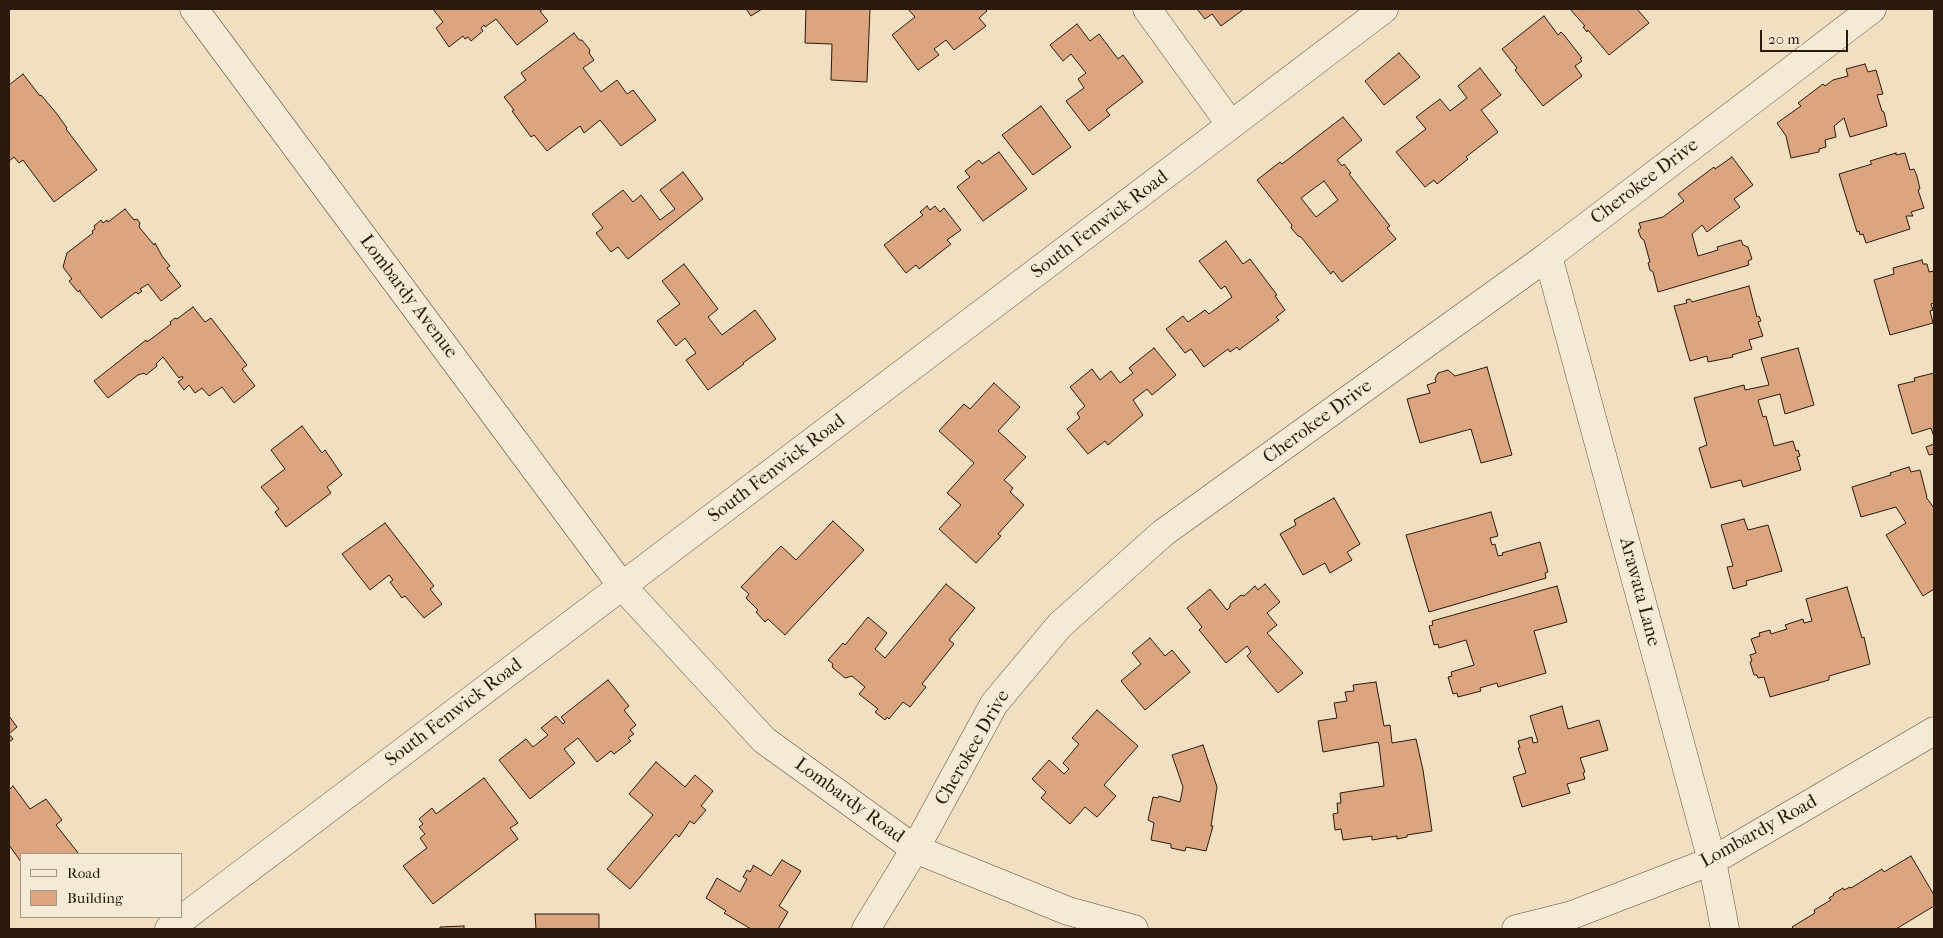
<!DOCTYPE html>
<html>
<head>
<meta charset="utf-8">
<style>
  body { margin:0 }
  #map { position:relative; width:1943px; height:938px; overflow:hidden; background:#f0dfc0; font-family:"IM FELL French Canon",serif }
  canvas { display:block }
  .frame { position:absolute; inset:0; border:10px solid #2c190e; pointer-events:none }
  .legend { position:absolute; left:20px; top:853px; width:162px; height:65px; box-sizing:border-box; background:#f5ead6; border:1px solid #a59686; margin:0; padding:6px 9px; list-style:none; font-size:15px; color:#2c190e }
  .legend li { display:flex; align-items:center; gap:10px; height:25px }
  .legend b { width:25px; border:1px solid #a59686 }
  .scale { position:absolute; left:1760px; top:30px; width:88px; height:22px; box-sizing:border-box; border:2px solid #2c190e; border-top:0; padding-left:6px; font-size:15px; line-height:18px; white-space:nowrap; color:#2c190e; -webkit-text-stroke:4px #f5ead6; paint-order:stroke }
</style>
</head>
<body>
<div id="map">
<canvas width="1943" height="938"></canvas>
<div class="frame"></div>
<ul class="legend">
<li><b style="height:6px;background:#f5ead6"></b>Road</li>
<li><b style="height:14px;background:#dba580"></b>Building</li>
</ul>
<div class="scale">20 m</div>
</div>
<script>
const c = document.querySelector('canvas').getContext('2d');
c.lineJoin = 'round';
function paint(path, color) {
  c.fillStyle = color;
  c.fill(path, 'evenodd');
}
function shape(rows) {
  const path = new Path2D();
  for (const r of rows) {
    path.moveTo(r[0], r[1]);
    for (let i = 2; i < r.length; i += 2) path.lineTo(r[i], r[i + 1]);
  }
  return path;
}
function trace(path, color, width, dash) {
  c.strokeStyle = color;
  c.lineWidth = width;
  c.lineCap = dash ? 'butt' : 'round';
  c.setLineDash(dash || []);
  c.stroke(path);
}
function label(font, color, halo, rows, align = 'center') {
  c.font = font + ' "IM FELL French Canon",serif';
  c.lineWidth = 4;
  c.setLineDash([]);
  c.textBaseline = 'middle';
  c.strokeStyle = halo;
  c.fillStyle = color;
  for (const [text, x, y, turn = 0] of rows) {
    c.save();
    c.translate(x, y);
    c.rotate((+turn || 0) * Math.PI / 180);
    c.textAlign = isNaN(turn) ? turn : align;
    if (halo) c.strokeText(text, 0, 0);
    c.fillText(text, 0, 0);
    c.restore();
  }
}
const building = shape([
  [433,9,544,9,540,11,548,21,517,45,496,19,485,27,484,25,481,28,483,31,471,41,468,37,465,39,463,36,449,47,436,28,443,22,433,9],
  [746,9,762,9,751,16,746,9],
  [806,9,870,9,867,82,831,80,832,44,805,43,806,9],
  [908,9,985,9,987,11,979,18,986,26,954,50,946,40,934,49,939,55,918,70,892,35,915,17,908,9],
  [1197,9,1244,9,1221,26,1212,14,1205,19,1197,9],
  [1570,9,1637,9,1649,23,1609,55,1588,30,1587,32,1583,27,1585,26,1570,9],
  [1544,16,1558,35,1561,32,1564,35,1582,58,1580,59,1582,61,1575,66,1582,76,1543,106,1515,70,1517,68,1502,49,1544,16],
  [1077,24,1090,41,1099,34,1118,59,1123,55,1143,82,1106,110,1110,115,1089,131,1066,101,1084,88,1078,79,1086,73,1071,54,1063,61,1050,45,1077,24],
  [574,33,579,40,582,40,590,50,589,53,594,60,583,68,601,92,617,80,627,94,633,90,656,120,621,146,600,120,584,133,580,126,547,151,534,135,531,137,512,111,514,110,504,97,526,80,521,73,574,33],
  [1399,53,1420,77,1384,105,1365,81,1399,53],
  [1865,64,1868,72,1876,70,1883,94,1877,95,1882,111,1884,112,1887,126,1850,137,1844,118,1834,126,1836,137,1825,140,1826,147,1819,149,1819,152,1791,158,1786,136,1777,123,1801,106,1798,103,1823,84,1825,86,1833,80,1848,76,1846,69,1865,64],
  [1480,68,1501,95,1481,110,1498,132,1466,157,1468,159,1437,184,1434,180,1425,187,1396,152,1426,129,1416,117,1440,99,1450,111,1467,98,1458,86,1480,68],
  [23,74,40,96,41,95,57,114,67,128,66,129,97,170,54,202,23,160,19,163,14,157,9,161,9,85,23,74],
  [1041,106,1071,147,1033,175,1002,135,1041,106],
  [1343,117,1362,140,1337,160,1342,166,1344,164,1351,173,1349,174,1390,226,1387,228,1396,239,1342,282,1333,271,1331,274,1301,237,1298,236,1291,228,1292,225,1257,180,1280,162,1282,164,1343,117],
  [1324,181,1338,200,1316,217,1301,198,1324,181],
  [999,152,1027,189,983,221,957,187,970,177,965,171,979,160,982,164,999,152],
  [1896,153,1896,155,1905,153,1910,170,1914,169,1917,176,1920,189,1918,190,1924,208,1911,212,1913,216,1906,216,1910,229,1866,243,1863,234,1860,235,1859,231,1857,232,1839,174,1872,164,1870,161,1896,153],
  [1732,157,1753,185,1734,199,1740,207,1707,232,1702,225,1692,234,1698,256,1718,250,1717,247,1741,240,1743,245,1748,247,1752,259,1748,261,1749,265,1658,292,1653,272,1650,270,1648,263,1650,262,1644,240,1641,238,1638,230,1641,228,1639,223,1663,217,1684,201,1678,194,1714,167,1715,169,1732,157],
  [683,172,703,199,628,259,618,247,611,252,596,233,603,228,592,214,623,190,633,202,641,195,660,220,675,209,660,190,683,172],
  [927,206,930,210,935,206,940,212,944,208,961,230,947,240,951,244,919,269,916,265,906,273,884,245,923,215,920,212,927,206],
  [125,209,134,220,137,219,140,223,139,227,154,245,155,243,162,256,170,266,167,268,181,286,161,301,148,284,140,289,142,291,138,294,136,292,101,318,80,292,80,290,78,292,69,281,72,279,63,267,67,253,93,233,92,231,95,229,94,226,101,220,103,223,107,220,108,222,125,209],
  [1226,241,1243,264,1250,259,1277,295,1275,296,1285,310,1276,317,1279,320,1239,350,1237,347,1230,352,1228,349,1204,367,1191,349,1185,353,1166,329,1183,316,1188,322,1205,310,1209,314,1232,297,1225,286,1221,289,1199,261,1226,241],
  [1922,260,1923,264,1927,264,1929,272,1934,271,1934,303,1931,304,1933,310,1930,311,1933,323,1890,335,1874,280,1894,274,1893,268,1922,260],
  [684,264,718,309,708,317,722,335,755,310,776,339,743,363,744,364,708,390,686,360,696,353,685,338,676,346,657,321,680,304,662,281,684,264],
  [1749,286,1757,317,1759,316,1761,321,1758,322,1763,336,1749,340,1752,349,1732,355,1733,357,1708,362,1707,356,1690,361,1674,306,1687,303,1686,300,1690,299,1692,302,1749,286],
  [193,307,205,322,211,318,247,365,242,369,255,386,234,403,222,387,209,396,202,388,195,393,189,385,184,390,178,382,183,378,182,376,179,378,163,357,156,364,157,366,146,375,144,373,138,375,108,398,94,381,146,340,147,342,171,324,170,322,175,318,177,319,193,307],
  [1154,348,1176,375,1152,395,1147,389,1133,400,1143,415,1108,445,1105,441,1088,454,1067,429,1080,418,1077,413,1085,406,1070,387,1092,369,1100,380,1111,371,1120,383,1133,373,1129,368,1154,348],
  [1798,348,1814,405,1785,414,1780,394,1758,400,1763,417,1766,416,1774,446,1793,441,1796,451,1798,450,1800,456,1797,457,1801,470,1743,487,1741,480,1711,488,1699,448,1707,445,1694,398,1744,385,1745,390,1769,385,1761,358,1798,348],
  [1487,367,1512,455,1481,463,1471,429,1420,443,1407,399,1430,393,1427,385,1436,382,1435,379,1438,373,1448,370,1455,376,1487,367],
  [1934,373,1934,437,1931,428,1912,434,1898,385,1915,381,1914,378,1934,373],
  [994,383,1020,407,998,431,1026,457,1004,480,1013,488,1010,492,1024,505,998,534,1001,536,976,563,939,529,961,505,947,493,974,463,939,431,964,404,970,409,994,383],
  [302,426,322,453,325,450,342,475,327,487,331,493,286,527,275,512,279,509,261,487,285,469,271,450,302,426],
  [1934,444,1934,454,1929,455,1926,447,1934,444],
  [1909,467,1911,472,1920,470,1927,497,1926,497,1934,508,1934,589,1923,596,1886,535,1906,523,1896,507,1861,517,1852,487,1891,475,1890,473,1909,467],
  [1334,498,1360,544,1347,552,1352,560,1330,573,1325,563,1303,575,1280,534,1296,525,1294,520,1334,498],
  [1491,512,1498,536,1490,538,1492,545,1495,544,1498,556,1503,555,1502,553,1540,542,1548,572,1545,573,1546,578,1429,612,1406,535,1491,512],
  [1744,519,1748,530,1768,525,1782,571,1746,581,1747,585,1733,589,1727,567,1733,566,1721,525,1744,519],
  [833,521,864,550,785,635,768,619,765,622,756,612,758,610,746,598,749,594,741,587,781,546,796,560,833,521],
  [385,523,434,586,430,589,442,604,424,618,405,596,402,598,390,582,393,580,389,575,370,590,342,554,385,523],
  [946,584,975,608,949,640,954,644,922,684,926,687,910,707,903,702,889,719,887,717,885,720,875,712,878,709,859,694,865,687,852,676,845,678,832,667,833,664,828,660,843,643,845,645,868,617,887,633,875,649,885,658,946,584],
  [1265,584,1280,602,1267,613,1277,625,1267,633,1303,673,1278,693,1247,656,1251,652,1247,646,1226,663,1199,630,1202,627,1187,608,1210,589,1227,610,1230,607,1230,604,1241,595,1244,596,1255,586,1258,590,1265,584],
  [1557,586,1567,622,1534,631,1546,673,1498,687,1497,683,1480,688,1481,691,1458,697,1457,693,1453,694,1448,677,1452,676,1451,672,1474,665,1466,640,1439,648,1438,644,1434,645,1429,626,1433,625,1432,621,1557,586],
  [1847,587,1862,638,1864,637,1870,664,1829,676,1829,680,1770,697,1764,677,1758,678,1757,675,1754,675,1750,662,1752,661,1750,655,1756,653,1751,639,1760,636,1759,633,1770,630,1771,634,1787,629,1785,625,1803,619,1804,623,1812,621,1806,599,1847,587],
  [1150,638,1165,656,1172,650,1190,672,1145,710,1121,681,1141,664,1132,653,1150,638],
  [608,680,629,706,624,710,636,725,630,730,634,734,628,738,631,741,614,754,611,751,597,762,578,738,564,749,575,763,530,799,499,760,526,739,533,747,548,735,541,728,556,716,563,724,565,722,561,717,608,680],
  [1376,682,1384,726,1390,725,1392,743,1416,739,1423,770,1432,831,1407,835,1407,837,1397,839,1397,836,1372,840,1372,836,1343,840,1341,829,1335,830,1333,814,1338,813,1337,803,1341,803,1340,793,1384,786,1379,745,1378,742,1323,752,1318,721,1337,718,1334,703,1347,701,1345,692,1354,691,1353,685,1376,682],
  [1562,706,1568,729,1599,720,1608,750,1580,758,1585,772,1583,773,1585,779,1567,784,1570,793,1522,807,1513,777,1526,773,1518,748,1520,748,1518,741,1532,737,1533,743,1538,742,1530,716,1562,706],
  [1097,710,1138,746,1104,785,1116,796,1097,817,1085,807,1070,824,1041,798,1046,792,1032,779,1049,760,1064,774,1069,769,1063,763,1079,744,1072,738,1097,710],
  [9,716,17,727,9,734,13,739,9,742,9,716],
  [1203,745,1217,787,1211,826,1213,826,1206,851,1186,847,1185,851,1171,848,1171,844,1151,840,1154,823,1148,820,1153,797,1158,798,1159,796,1180,802,1183,787,1172,755,1203,745],
  [656,762,685,787,695,775,713,791,701,806,706,810,694,824,690,821,679,837,676,834,630,889,607,869,653,815,629,794,656,762],
  [484,778,518,823,510,828,518,839,433,904,403,866,427,848,420,838,425,834,419,827,423,824,419,819,432,808,436,814,484,778],
  [13,786,30,809,46,799,62,820,56,825,79,854,21,854,21,862,9,845,9,790,13,786],
  [1911,856,1934,895,1934,906,1896,929,1794,929,1792,927,1815,913,1814,910,1831,900,1829,898,1834,895,1833,894,1843,888,1844,890,1850,887,1851,888,1882,869,1884,872,1911,856],
  [782,860,801,871,779,906,788,912,778,929,751,929,724,913,726,911,706,898,717,878,740,892,747,879,743,877,747,870,750,872,753,867,753,865,771,876,782,860],
  [535,914,599,914,599,929,536,929,535,914],
  [464,926,464,929,440,929,440,927,464,926]
]);
paint(building, '#dba580');
trace(building, '#2c190e', 1);
const minor = shape([
  [194,9,622,586,764,740,915,849,1068,911,1134,929],
  [1147,9,1231,125],
  [1548,256,1712,861,1725,929],
  [169,929,1384,9],
  [866,929,915,849,994,704,1060,625,1163,533,1548,256,1872,9],
  [1516,929,1572,915,1712,861,1934,731]
]);
trace(minor, '#5d4a3a', 29);
trace(minor, '#f5ead6', 28);
label('19px', '#2c190e', '#f5ead6', [
  ["Cherokee Drive",1645,182,-37],
  ["South Fenwick Road",1100,225,-37],
  ["Lombardy Avenue",408,297,53],
  ["Cherokee Drive",1318,422,-36],
  ["South Fenwick Road",777,469,-37],
  ["Arawata Lane",1639,592,75],
  ["South Fenwick Road",454,713,-37],
  ["Cherokee Drive",973,748,-60],
  ["Lombardy Road",849,801,36],
  ["Lombardy Road",1759,832,-29]
]);
</script>
</body>
</html>
